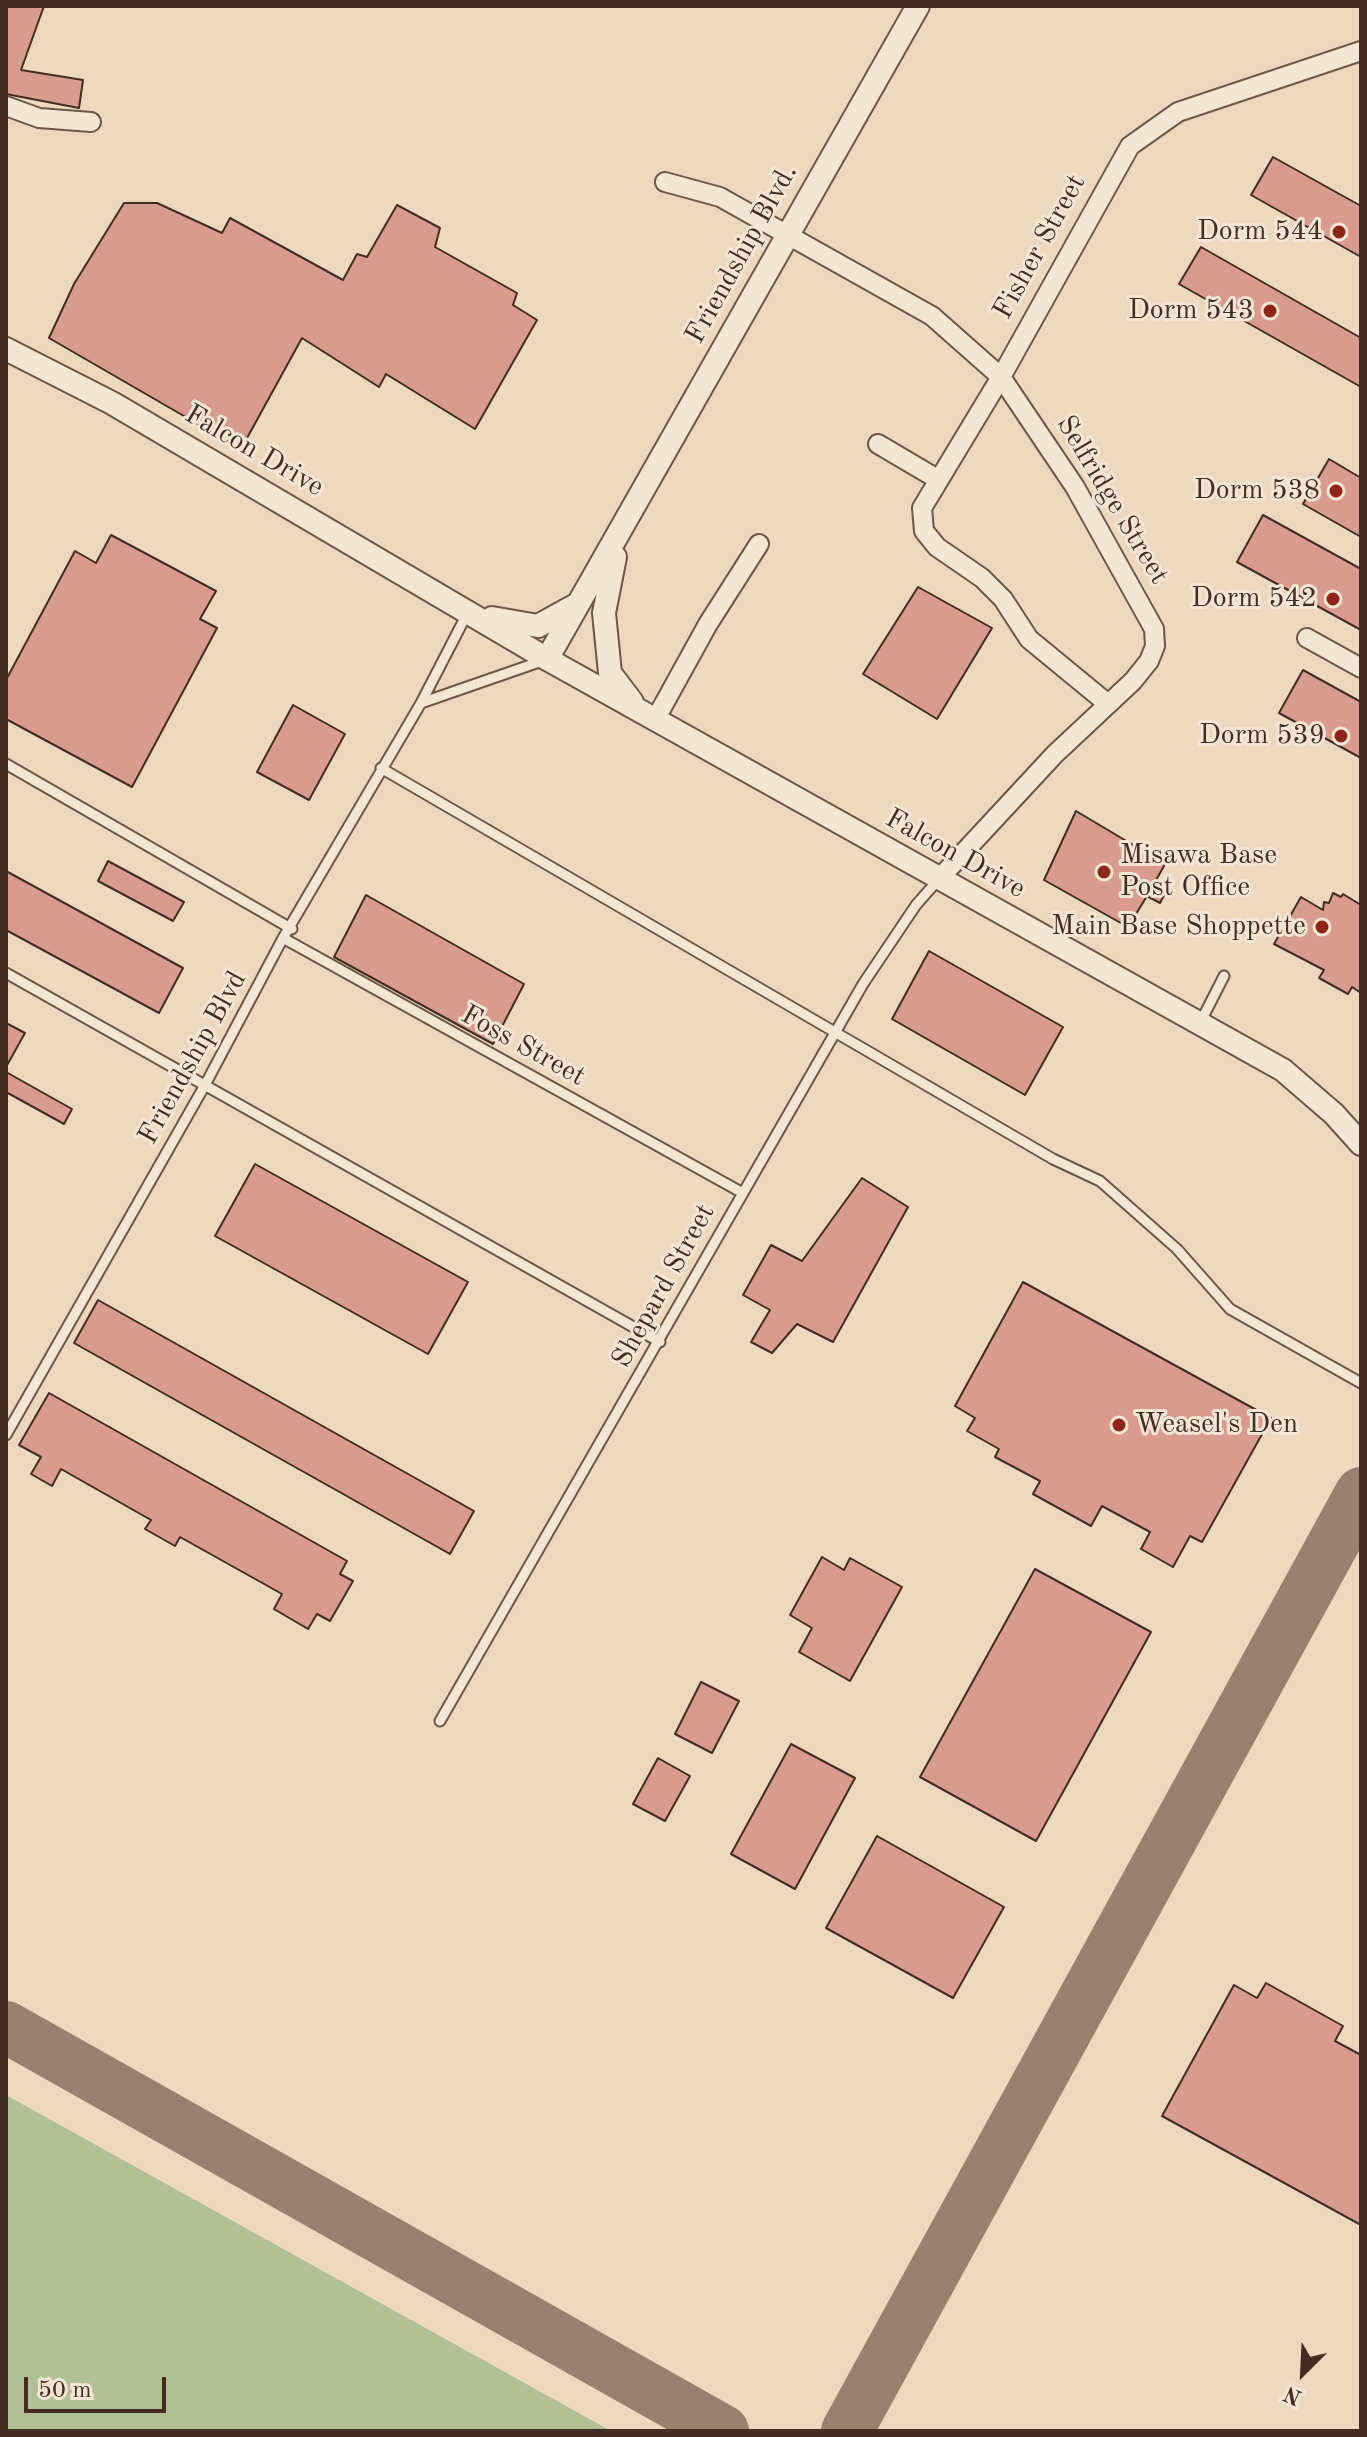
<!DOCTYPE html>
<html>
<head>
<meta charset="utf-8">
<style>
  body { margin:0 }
  #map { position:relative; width:1367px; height:2437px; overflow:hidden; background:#ecd8bd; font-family:"Old Standard TT",serif }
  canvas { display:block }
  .frame { position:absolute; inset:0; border:8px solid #432c20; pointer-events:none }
  .north { position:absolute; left:1263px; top:2333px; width:80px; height:80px; -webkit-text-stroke:6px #f3e6d4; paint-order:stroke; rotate:204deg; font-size:22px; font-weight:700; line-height:32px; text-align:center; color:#432c20 }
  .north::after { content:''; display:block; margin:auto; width:28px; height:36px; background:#432c20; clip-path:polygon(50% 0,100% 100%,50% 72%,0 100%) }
  .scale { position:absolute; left:24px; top:2377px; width:142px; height:36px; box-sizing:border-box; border:4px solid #432c20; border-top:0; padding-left:10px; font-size:24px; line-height:28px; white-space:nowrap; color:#432c20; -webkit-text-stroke:6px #f3e6d4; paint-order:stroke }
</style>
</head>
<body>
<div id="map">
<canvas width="1367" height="2437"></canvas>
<div class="frame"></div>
<div class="north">N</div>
<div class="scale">50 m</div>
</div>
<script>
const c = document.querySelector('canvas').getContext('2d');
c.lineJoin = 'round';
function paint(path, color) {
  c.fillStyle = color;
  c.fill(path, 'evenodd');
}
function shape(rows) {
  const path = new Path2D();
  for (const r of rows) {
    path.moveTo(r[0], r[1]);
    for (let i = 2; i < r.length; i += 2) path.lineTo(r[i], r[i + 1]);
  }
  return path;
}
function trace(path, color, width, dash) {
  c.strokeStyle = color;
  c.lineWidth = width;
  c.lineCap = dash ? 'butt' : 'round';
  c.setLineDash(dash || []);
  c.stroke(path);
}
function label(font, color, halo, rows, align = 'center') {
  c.font = font + ' "Old Standard TT",serif';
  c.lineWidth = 6;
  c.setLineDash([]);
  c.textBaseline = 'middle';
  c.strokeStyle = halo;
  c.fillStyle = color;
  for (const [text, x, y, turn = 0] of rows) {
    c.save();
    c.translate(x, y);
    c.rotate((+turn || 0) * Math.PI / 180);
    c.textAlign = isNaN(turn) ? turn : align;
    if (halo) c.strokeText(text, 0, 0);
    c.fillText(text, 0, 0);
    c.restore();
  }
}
paint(shape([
  [6,2095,611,2431,6,2431]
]), '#b2c095');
trace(shape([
  [6,2027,723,2431],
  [847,2431,1361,1493]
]), '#98826e', 52);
const building = shape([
  [6,6,44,6,21,70,83,80,79,108,6,94,6,6],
  [1273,157,1361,206,1361,257,1251,195,1273,157],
  [124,203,157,203,222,233,230,218,343,280,357,254,367,257,397,205,440,228,435,247,517,293,513,305,537,320,475,429,386,374,379,387,302,338,241,449,49,338,74,284,124,203],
  [1201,247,1361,338,1361,387,1179,284,1201,247],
  [1329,459,1361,478,1361,537,1303,504,1329,459],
  [1263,515,1361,569,1361,630,1237,562,1263,515],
  [111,535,216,591,200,619,217,628,132,787,6,719,6,680,75,551,96,563,111,535],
  [918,587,992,628,937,719,863,674,918,587],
  [1303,670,1361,702,1361,758,1279,713,1303,670],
  [293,705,345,734,309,800,257,772,293,705],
  [1076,811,1165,864,1155,882,1168,888,1160,903,1147,896,1128,927,1044,880,1076,811],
  [108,861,184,902,173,921,98,881,108,861],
  [6,871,183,968,159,1013,6,930,6,871],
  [1333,893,1341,897,1343,894,1361,905,1361,993,1352,987,1348,994,1319,978,1324,970,1274,944,1301,897,1323,910,1324,902,1329,903,1333,893],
  [366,895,524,984,493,1044,334,957,366,895],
  [929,951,1063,1027,1025,1095,892,1019,929,951],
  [6,1023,25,1033,6,1067,6,1023],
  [6,1072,72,1109,64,1124,6,1092,6,1072],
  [255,1164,468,1282,428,1354,215,1236,255,1164],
  [862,1178,908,1207,833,1342,797,1324,772,1353,751,1342,770,1310,743,1295,771,1245,802,1261,862,1178],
  [1023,1282,1271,1418,1202,1542,1190,1536,1173,1567,1141,1549,1150,1532,1102,1506,1091,1526,1033,1494,1040,1481,995,1457,999,1449,967,1431,975,1418,955,1406,1023,1282],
  [98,1300,474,1511,450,1554,74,1343,98,1300],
  [49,1393,347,1561,340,1574,353,1581,330,1621,317,1614,308,1629,274,1609,282,1594,180,1537,175,1546,145,1529,151,1520,61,1469,52,1486,31,1474,41,1457,19,1445,49,1393],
  [822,1557,844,1570,850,1558,902,1587,850,1681,799,1652,812,1628,790,1615,822,1557],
  [1035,1569,1151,1632,1036,1841,920,1777,1035,1569],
  [701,1682,739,1701,712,1753,675,1734,701,1682],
  [791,1744,855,1778,795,1889,731,1854,791,1744],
  [658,1758,690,1776,665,1821,633,1804,658,1758],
  [877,1836,1004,1907,953,1998,826,1928,877,1836],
  [1266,1983,1343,2026,1335,2041,1361,2055,1361,2225,1162,2116,1234,1985,1257,1998,1266,1983]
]);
paint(building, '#d99b8e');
trace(building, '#432c20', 2);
const service = shape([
  [421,703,542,661],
  [6,764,292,929],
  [381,768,1053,1159,1100,1181,1177,1249,1230,1309,1361,1383],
  [283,938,741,1192],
  [6,973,660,1342],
  [1200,1023,1224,976],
  [6,1435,205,1085,283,938,421,703,468,612],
  [440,1721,863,984,916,905,938,880]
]);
const minor = shape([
  [6,106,39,118,91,122],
  [665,182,720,197,932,316,1001,377,1075,487,1154,629,1155,646,1149,661,1133,681,1055,754,938,880],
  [878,444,939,480],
  [1307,638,1361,668],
  [1108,704,1029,639,1003,599,982,578,937,547,924,531,922,508,1001,377,1130,146,1178,112,1361,51],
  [655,720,708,624,759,544]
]);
const tertiary = shape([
  [6,349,112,403,547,659,1283,1070,1334,1114,1361,1144],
  [615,557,604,613,610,673,632,702],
  [492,618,538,626,578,604],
  [547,659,918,6]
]);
trace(service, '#6d5747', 13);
trace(minor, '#6d5747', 22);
trace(tertiary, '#6d5747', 26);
trace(service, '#f3e6d4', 9);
trace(minor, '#f3e6d4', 18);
trace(tertiary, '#f3e6d4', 22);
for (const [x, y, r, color] of [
  [1339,232,8,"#8f2418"],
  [1270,311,8,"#8f2418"],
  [1336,491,8,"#8f2418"],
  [1333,599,8,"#8f2418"],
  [1341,736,8,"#8f2418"],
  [1104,872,8,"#8f2418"],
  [1322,927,8,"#8f2418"],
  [1119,1425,8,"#8f2418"]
]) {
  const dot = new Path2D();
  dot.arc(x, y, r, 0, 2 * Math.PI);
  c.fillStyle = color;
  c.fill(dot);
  trace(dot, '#f3e6d4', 3);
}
label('28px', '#432c20', '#f3e6d4', [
  ["Dorm 544",1323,232],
  ["Dorm 543",1254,311],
  ["Dorm 538",1320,491],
  ["Dorm 542",1317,599],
  ["Dorm 539",1325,736],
  ["Misawa Base",1120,856,"left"],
  ["Post Office",1120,888,"left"],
  ["Main Base Shoppette",1306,927],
  ["Weasel's Den",1135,1425,"left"]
], 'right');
label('28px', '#432c20', '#f3e6d4', [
  ["Fisher Street",1040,247,-61],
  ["Friendship Blvd.",742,254,-61],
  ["Falcon Drive",254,451,30],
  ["Selfridge Street",1112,500,59],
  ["Falcon Drive",955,854,29],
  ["Foss Street",523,1046,29],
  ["Friendship Blvd",193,1058,-61],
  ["Shepard Street",664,1286,-61]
]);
</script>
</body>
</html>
